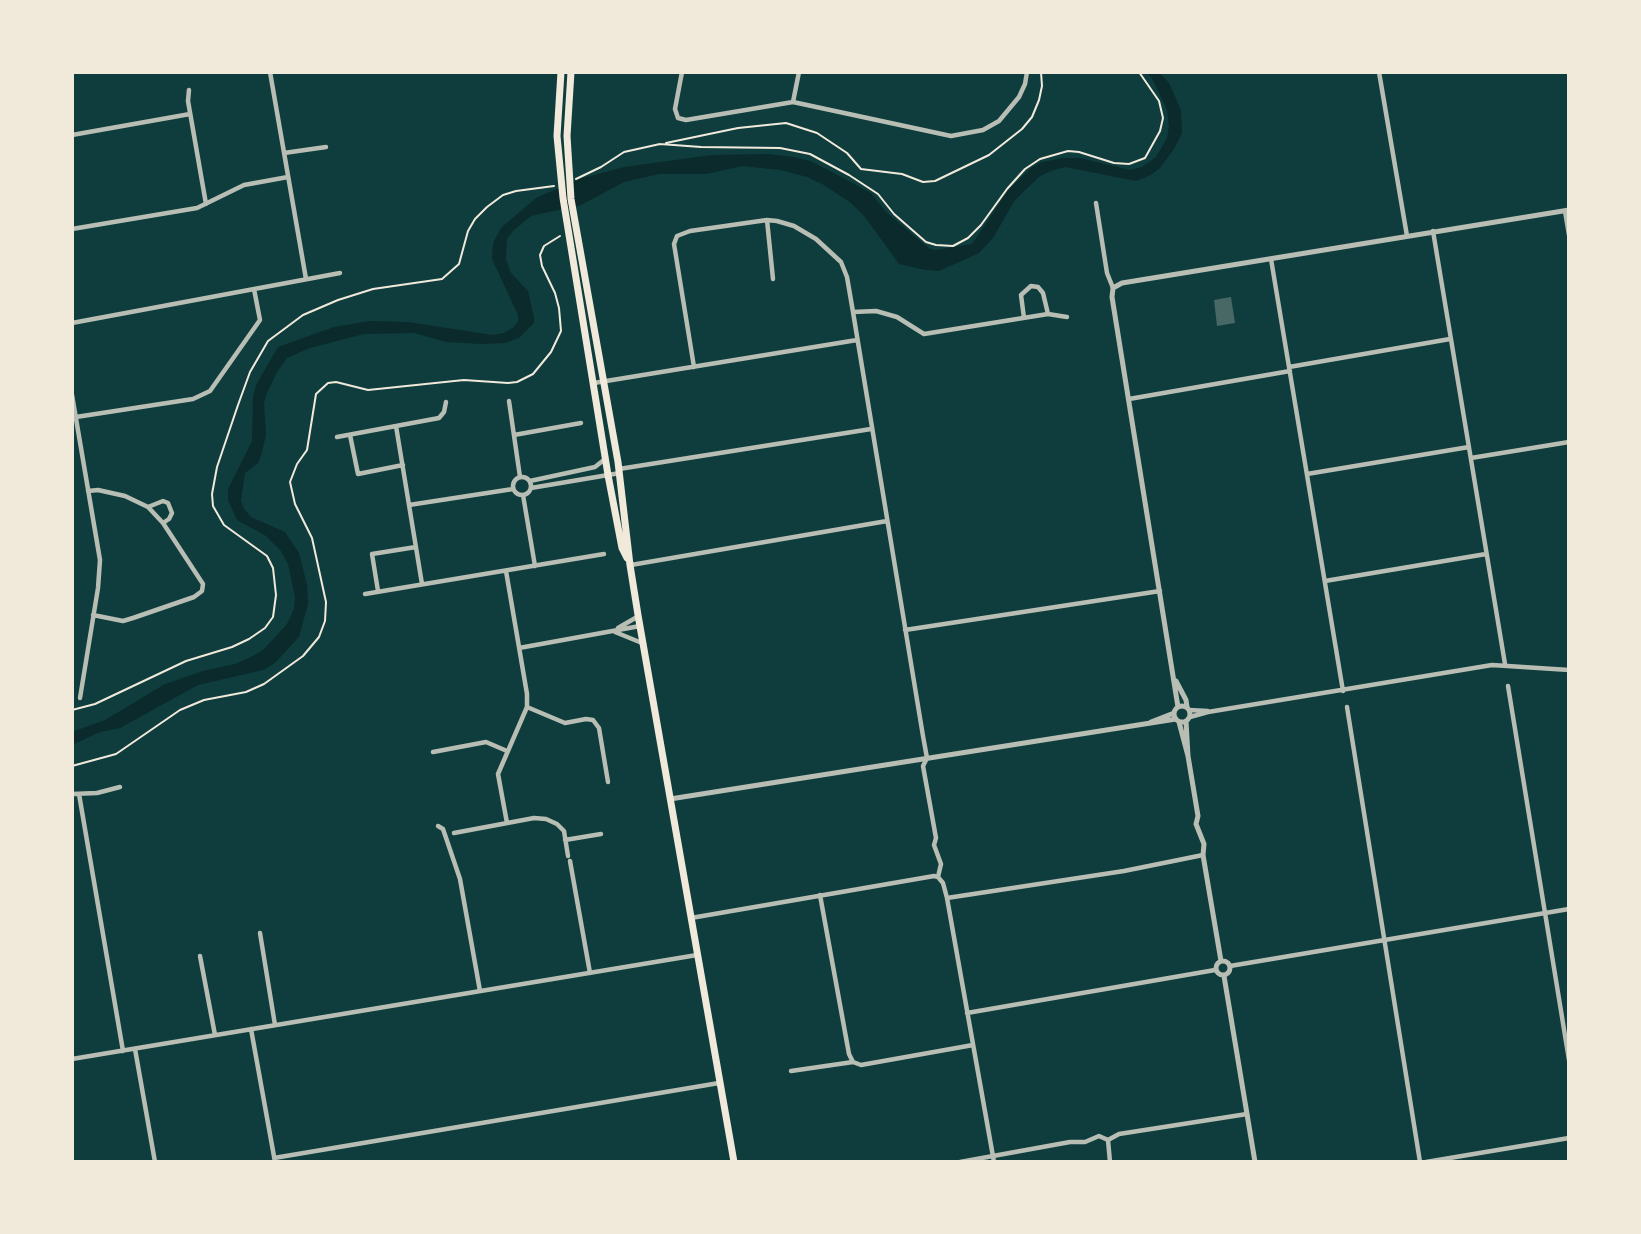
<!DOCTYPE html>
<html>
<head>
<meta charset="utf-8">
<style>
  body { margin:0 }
  #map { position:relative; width:1641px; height:1234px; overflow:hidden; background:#0f3d3e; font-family:"Nunito Sans",sans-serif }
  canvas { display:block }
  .frame { position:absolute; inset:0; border:74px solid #f1e9da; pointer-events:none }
</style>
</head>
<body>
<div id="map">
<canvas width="1641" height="1234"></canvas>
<div class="frame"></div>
</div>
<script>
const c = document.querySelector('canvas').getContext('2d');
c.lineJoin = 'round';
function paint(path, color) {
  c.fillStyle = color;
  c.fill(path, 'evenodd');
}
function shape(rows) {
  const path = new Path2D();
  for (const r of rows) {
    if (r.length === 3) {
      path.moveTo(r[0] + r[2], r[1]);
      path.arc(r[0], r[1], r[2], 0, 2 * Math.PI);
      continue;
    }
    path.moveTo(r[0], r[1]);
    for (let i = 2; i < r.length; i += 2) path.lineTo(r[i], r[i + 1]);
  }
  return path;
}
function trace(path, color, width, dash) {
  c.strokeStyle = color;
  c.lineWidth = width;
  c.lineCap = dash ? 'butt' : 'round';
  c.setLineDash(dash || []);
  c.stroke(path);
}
paint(shape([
  [1145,72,1159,72,1169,83,1181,110,1182,133,1174,149,1160,168,1151,175,1136,181,1065,167,1051,171,1040,176,1015,200,993,238,979,253,939,271,926,270,899,264,865,217,851,203,824,185,807,177,780,170,743,166,706,174,659,174,624,182,581,205,531,216,513,231,507,239,506,260,511,273,528,291,534,318,534,323,519,338,505,343,481,344,446,342,414,333,364,334,310,348,287,358,277,372,267,393,264,403,266,435,261,456,258,463,245,473,241,501,244,509,251,517,285,532,299,553,307,585,308,604,299,637,275,663,263,670,198,685,120,728,100,732,72,745,72,732,105,720,165,684,203,671,235,664,251,657,263,650,287,624,294,609,295,597,288,564,281,551,266,536,237,520,228,500,228,489,252,441,253,397,256,385,278,347,334,327,370,321,408,322,493,335,504,333,514,327,518,321,518,315,492,259,493,243,501,228,536,198,579,179,624,167,712,155,768,154,793,157,810,161,828,170,871,193,886,212,930,249,936,250,972,244,1009,189,1032,167,1042,162,1063,158,1080,158,1130,170,1142,167,1156,157,1167,138,1169,126,1167,110,1152,78]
]), '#0a2a2b');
paint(shape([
  [1231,297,1235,323,1217,326,1214,300]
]), '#486865');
trace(shape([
  [666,143,738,128,786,123,817,133,847,153,861,169,902,174,923,182,935,181,989,155,1022,129,1032,117,1039,100,1042,86,1041,72],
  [660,144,701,147,780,148,810,154,849,175,878,194,894,214,926,242,936,245,953,246,968,238,981,225,1007,189,1025,169,1040,159,1068,151,1079,152,1114,163,1129,164,1145,158,1160,131,1163,118,1159,101,1139,72],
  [576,179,601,167,624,152,660,144],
  [72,710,95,704,186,661,232,647,249,639,265,628,273,617,276,595,273,568,267,556,224,525,213,506,212,494,217,467,238,405,250,372,268,341,303,315,338,300,373,289,442,279,459,264,468,231,475,219,487,207,503,195,516,191,554,186],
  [72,766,116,754,180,710,204,700,246,692,264,684,303,656,319,637,325,621,326,602,312,538,295,504,290,482,297,464,307,450,316,394,328,383,336,382,368,390,464,380,508,383,517,382,533,374,551,352,561,331,559,308,555,293,542,266,540,255,544,246,560,236]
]), '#f1e9da', 2);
trace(shape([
  [270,72,306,279],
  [682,72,675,109,678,118,686,120,793,102,951,136,983,130,999,121,1019,97,1025,84,1027,72],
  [1379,72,1407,236],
  [189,90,188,101,206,204],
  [793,102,799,72],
  [72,135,190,114],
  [284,153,326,147],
  [1096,203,1107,273,1113,288],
  [1565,211,1569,235],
  [767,220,773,279],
  [72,229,197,208,244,185,288,177],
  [1433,231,1505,664],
  [1271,259,1343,691],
  [853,312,876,311,897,317,924,334,1048,314,1067,317],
  [1024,318,1021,295,1031,286,1038,287,1043,293,1048,314],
  [72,323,340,273],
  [694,367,674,244,677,236,690,231,767,220,777,221,794,226,816,239,841,262,847,277,853,312,923,736,927,758,923,766,936,838,934,845,941,864,938,877],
  [1289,367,1450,339],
  [594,383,857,340],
  [72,395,100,560,98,588,80,698],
  [1129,399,1290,371],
  [509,401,520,477],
  [76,417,193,399,210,391,260,320,254,289],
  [396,426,422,584],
  [350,435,358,474,403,465],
  [514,435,581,423],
  [337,437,439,418,444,412,446,402],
  [1471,458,1569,442],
  [619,469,871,429],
  [1307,474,1469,447],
  [522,486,9],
  [530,481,595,467,605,459],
  [531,488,620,473],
  [88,491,98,490,125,496,148,507,163,523,203,584,202,591,194,597,133,618,123,621,93,615],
  [523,495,535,566],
  [409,505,513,489],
  [148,507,163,501,168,503,172,513,169,519,163,523],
  [631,565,887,521],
  [506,571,527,694,527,707,498,774,507,823],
  [1325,581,1486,554],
  [378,591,372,554,416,547],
  [365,594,604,554],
  [618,628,637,617],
  [905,630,1160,591],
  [615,632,642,643],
  [519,648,640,626],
  [1508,686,1569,1060],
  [527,707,565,723,586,719,593,720,599,728,608,782],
  [1347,707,1420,1162],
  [1189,710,1208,711],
  [1190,717,1208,712,1492,665,1569,670],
  [433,752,486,742,507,751],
  [72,794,97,793,120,787],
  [79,794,123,1051],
  [438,826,443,829,460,879,480,991],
  [454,833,534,818,546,819,557,824,564,831,568,856],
  [565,840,601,834],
  [570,861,590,973],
  [938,877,943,883,947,898,994,1162],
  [820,895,849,1054,853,1062,861,1065,973,1045],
  [947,898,1124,871,1203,855],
  [691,918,934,876,938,877],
  [260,933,275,1025],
  [200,956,215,1035],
  [1230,966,1569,909],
  [967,1013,1215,970],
  [251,1029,275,1162],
  [135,1049,155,1162],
  [72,1059,697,955],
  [791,1071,853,1062],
  [1108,1140,1119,1134,1247,1114],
  [1108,1140,1110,1162],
  [274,1158,719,1083],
  [960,1162,1070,1142,1085,1142,1099,1136,1108,1140],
  [1426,1162,1569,1138]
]), '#b8beb3', 4.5);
trace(shape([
  [1176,681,1186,700,1187,707],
  [1182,714,8],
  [1178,707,1112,297,1113,288,1122,283,1569,210],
  [1186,721,1188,756],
  [1151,722,1174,713],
  [1179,722,1188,756,1198,816,1196,824,1204,844,1203,855,1221,961],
  [670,799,1176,719],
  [1223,968,7],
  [1224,976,1255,1162]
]), '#b8beb3', 5);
trace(shape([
  [561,72,557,136,563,198,608,475,622,548,627,558],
  [571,72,567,136,571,199,618,462,630,565,638,615,734,1162]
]), '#f1e9da', 7);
</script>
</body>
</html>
